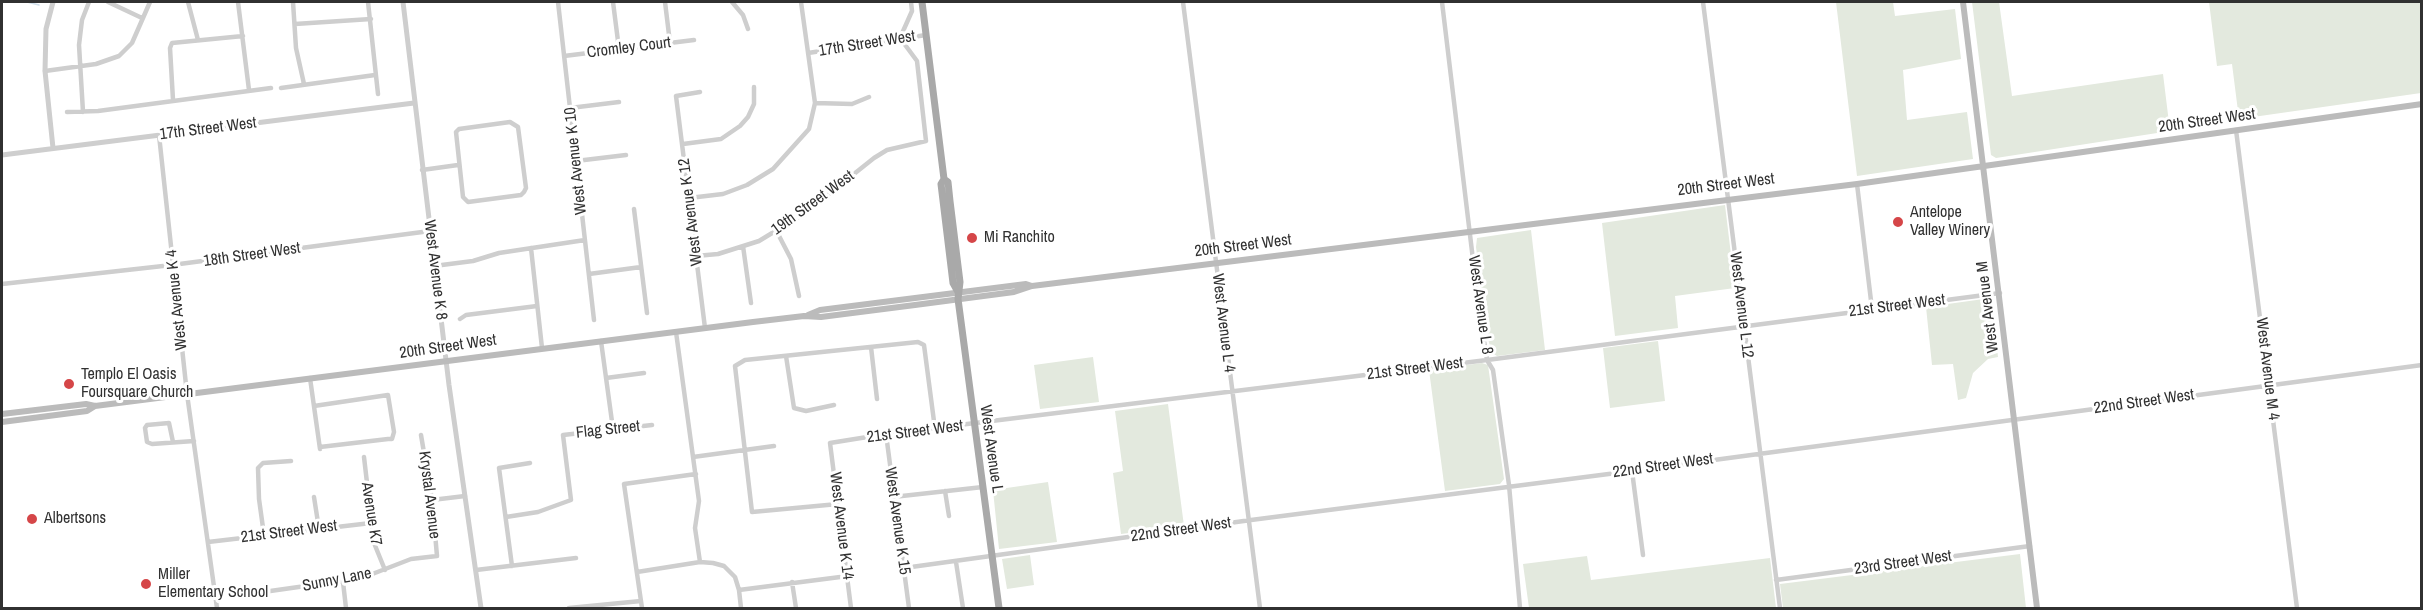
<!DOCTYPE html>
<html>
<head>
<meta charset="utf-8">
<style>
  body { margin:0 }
  #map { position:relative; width:2423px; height:610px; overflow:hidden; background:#fff; font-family:"Archivo Narrow",sans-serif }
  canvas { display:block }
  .frame { position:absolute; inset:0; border:3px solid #313131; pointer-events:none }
</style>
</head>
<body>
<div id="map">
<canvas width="2423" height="610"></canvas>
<div class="frame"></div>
</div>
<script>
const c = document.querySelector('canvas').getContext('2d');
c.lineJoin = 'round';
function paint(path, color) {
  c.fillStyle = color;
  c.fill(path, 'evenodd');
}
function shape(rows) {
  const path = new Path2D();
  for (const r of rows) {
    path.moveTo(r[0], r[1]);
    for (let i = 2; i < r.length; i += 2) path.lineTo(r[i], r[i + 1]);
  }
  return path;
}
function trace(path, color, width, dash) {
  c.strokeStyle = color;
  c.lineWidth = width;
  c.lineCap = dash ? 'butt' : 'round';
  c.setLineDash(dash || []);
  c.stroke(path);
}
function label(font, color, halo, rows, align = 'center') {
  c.font = font + ' "Archivo Narrow",sans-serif';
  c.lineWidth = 6;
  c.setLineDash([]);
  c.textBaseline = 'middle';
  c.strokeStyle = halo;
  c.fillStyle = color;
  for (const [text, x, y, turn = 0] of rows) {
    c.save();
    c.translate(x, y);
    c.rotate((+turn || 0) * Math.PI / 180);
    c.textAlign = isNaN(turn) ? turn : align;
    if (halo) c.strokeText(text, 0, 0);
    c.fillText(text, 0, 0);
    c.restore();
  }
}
paint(shape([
  [1836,2,1893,2,1895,16,1955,9,1961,59,1903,70,1907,120,1967,112,1973,159,1857,176],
  [1972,2,1999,2,2012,96,2163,74,2170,131,1996,158,1991,155],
  [2209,2,2421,2,2421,93,2239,119,2232,64,2217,66],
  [1725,205,1735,288,1675,296,1678,328,1615,336,1602,223],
  [1531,230,1545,350,1497,356,1492,353,1488,339,1476,247,1477,238],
  [1991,298,1998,357,1988,359,1973,373,1966,398,1958,400,1953,364,1932,365,1926,307],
  [1658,341,1665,401,1610,408,1603,348],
  [1093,357,1099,402,1040,409,1034,365],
  [1482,363,1488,365,1504,479,1500,484,1445,491,1429,370],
  [1168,404,1184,526,1121,534,1113,473,1123,471,1115,411],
  [1048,482,1057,542,999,549,993,490],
  [2020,554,2026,608,1783,608,1780,584],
  [1030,555,1034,585,1007,589,1002,559],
  [1587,556,1591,580,1770,558,1776,608,1529,608,1523,564]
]), '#e3e9de');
trace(shape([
  [27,2,39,5]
]), '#cfdeea', 1.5);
trace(shape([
  [108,2,142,18],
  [188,2,198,40],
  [238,2,249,90],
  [293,2,296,48,304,84],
  [368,2,378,94],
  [558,2,594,320],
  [613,2,619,49],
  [665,2,670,43],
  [732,2,743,15,748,29],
  [1183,2,1260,608],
  [1442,2,1477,293,1487,360,1493,370,1509,485,1520,608],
  [1703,2,1780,608],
  [295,24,371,19],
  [808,53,926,35],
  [564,56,694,40],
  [45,71,96,64,119,56,132,43,150,2],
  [281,88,375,75],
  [700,92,676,96,705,328],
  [173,100,170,48,172,43,243,36],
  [815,103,852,104,869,97],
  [570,108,619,102],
  [67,112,98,111,271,88],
  [83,112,79,45,82,20,89,2],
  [510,122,518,127,526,188,524,192,521,195,468,202,463,197,456,132,459,129,510,122],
  [2236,130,2297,608],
  [159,135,187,394,217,608],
  [683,144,721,139,740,126,748,117,754,104,754,87],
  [576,161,626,155],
  [422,170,458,165],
  [1857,184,1872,309],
  [689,198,723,194,747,185,773,169,809,129,815,103,801,2],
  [634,209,647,313],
  [777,232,791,259,799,296],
  [743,246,751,303],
  [531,248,542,348],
  [696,256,718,254,759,241,805,213,874,158,887,150,926,141,917,61,900,38,912,11,911,2],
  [434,266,473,261,499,253,585,240],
  [589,274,641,267],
  [2,284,172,265,430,231],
  [460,319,466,315,537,306],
  [676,332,699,501,695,528,700,562],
  [601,341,613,429],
  [871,347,877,399],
  [786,356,794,408,806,411,834,405],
  [310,378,320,449],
  [606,378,644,373],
  [314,406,388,395,394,432,392,439,388,439,320,447],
  [886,434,909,608],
  [173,442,169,423,147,425,145,428,147,442,152,444,194,441],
  [364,457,374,543,385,570],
  [693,457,774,446],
  [1632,471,1643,555],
  [945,491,949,516],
  [314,497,319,529],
  [893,497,983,487],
  [432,500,465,496],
  [838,504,752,512,735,366,745,360,918,342,924,345,935,429],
  [506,517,538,512,571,500,563,435,652,425],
  [264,535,259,499,258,468,263,463,291,461],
  [208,542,371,523],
  [956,562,963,608],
  [512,566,499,468,530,463],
  [904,568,1251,520,1632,471,2422,365],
  [476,570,576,558],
  [637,572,700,562,713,563,724,566,735,577,739,590,848,576],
  [1776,580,2030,546],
  [343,582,346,608],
  [792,582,796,608],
  [739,590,741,608],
  [235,596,362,578,411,559,437,556,432,500,421,435],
  [569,608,641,601],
  [642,608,624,484,696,474],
  [851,608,830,443,886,434,1487,360,2000,293]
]), '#cecece', 4.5);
trace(shape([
  [53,2,46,29,45,71,53,148],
  [403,2,449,385,481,608],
  [2,155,414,103]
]), '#cecece', 5);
trace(shape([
  [1963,2,2037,608],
  [808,315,820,310,1026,284,1032,286],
  [2,414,86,404,95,406,753,322,804,316,821,317,915,305,1014,292,1032,286,1857,184,2422,104],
  [2,422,87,411,95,406]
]), '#bbb', 6);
trace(shape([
  [922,2,944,179,941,184,953,283,958,292],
  [944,179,948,182,950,201,960,282,958,299,999,608]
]), '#a9a9a9', 7);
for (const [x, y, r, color] of [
  [1898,222,6,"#d54648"],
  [972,238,6,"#d54648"],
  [69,384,6,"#d54648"],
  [32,519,6,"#d54648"],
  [146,584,6,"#d54648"]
]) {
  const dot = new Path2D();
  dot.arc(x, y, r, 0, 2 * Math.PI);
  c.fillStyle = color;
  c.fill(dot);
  trace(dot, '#fff', 2);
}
label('16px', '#313131', '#fff', [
  ["17th Street West",867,44,-9],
  ["Cromley Court",629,48,-7],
  ["20th Street West",2207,121,-8],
  ["17th Street West",208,129,-7],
  ["West Avenue K 10",576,161,-96],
  ["20th Street West",1726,185,-7],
  ["19th Street West",813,203,-36],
  ["West Avenue K 12",691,212,-97],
  ["20th Street West",1243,246,-7],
  ["18th Street West",252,255,-8],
  ["West Avenue K 8",435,270,83],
  ["West Avenue K 4",177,300,-96],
  ["West Avenue L 8",1480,305,82],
  ["West Avenue L 12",1741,305,83],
  ["21st Street West",1897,306,-7],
  ["West Avenue M",1988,307,-97],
  ["West Avenue L 4",1223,323,83],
  ["20th Street West",448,347,-8],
  ["21st Street West",1415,369,-7],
  ["West Avenue M 4",2267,369,83],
  ["22nd Street West",2144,402,-8],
  ["Flag Street",608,430,-6],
  ["21st Street West",915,432,-7],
  ["West Avenue L",991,449,82],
  ["22nd Street West",1663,466,-8],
  ["Krystal Avenue",429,495,83],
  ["Avenue K7",371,514,81],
  ["West Avenue K 15",897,521,82],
  ["West Avenue K 14",841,526,83],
  ["22nd Street West",1181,530,-8],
  ["21st Street West",289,532,-7],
  ["23rd Street West",1903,563,-8],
  ["Sunny Lane",337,580,-11]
]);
label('16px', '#313131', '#fff', [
  ["Antelope",1910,213],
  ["Valley Winery",1910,231],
  ["Mi Ranchito",984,238],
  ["Templo El Oasis",81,375],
  ["Foursquare Church",81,393],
  ["Albertsons",44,519],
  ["Miller",158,575],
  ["Elementary School",158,593]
], 'left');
</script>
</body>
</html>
